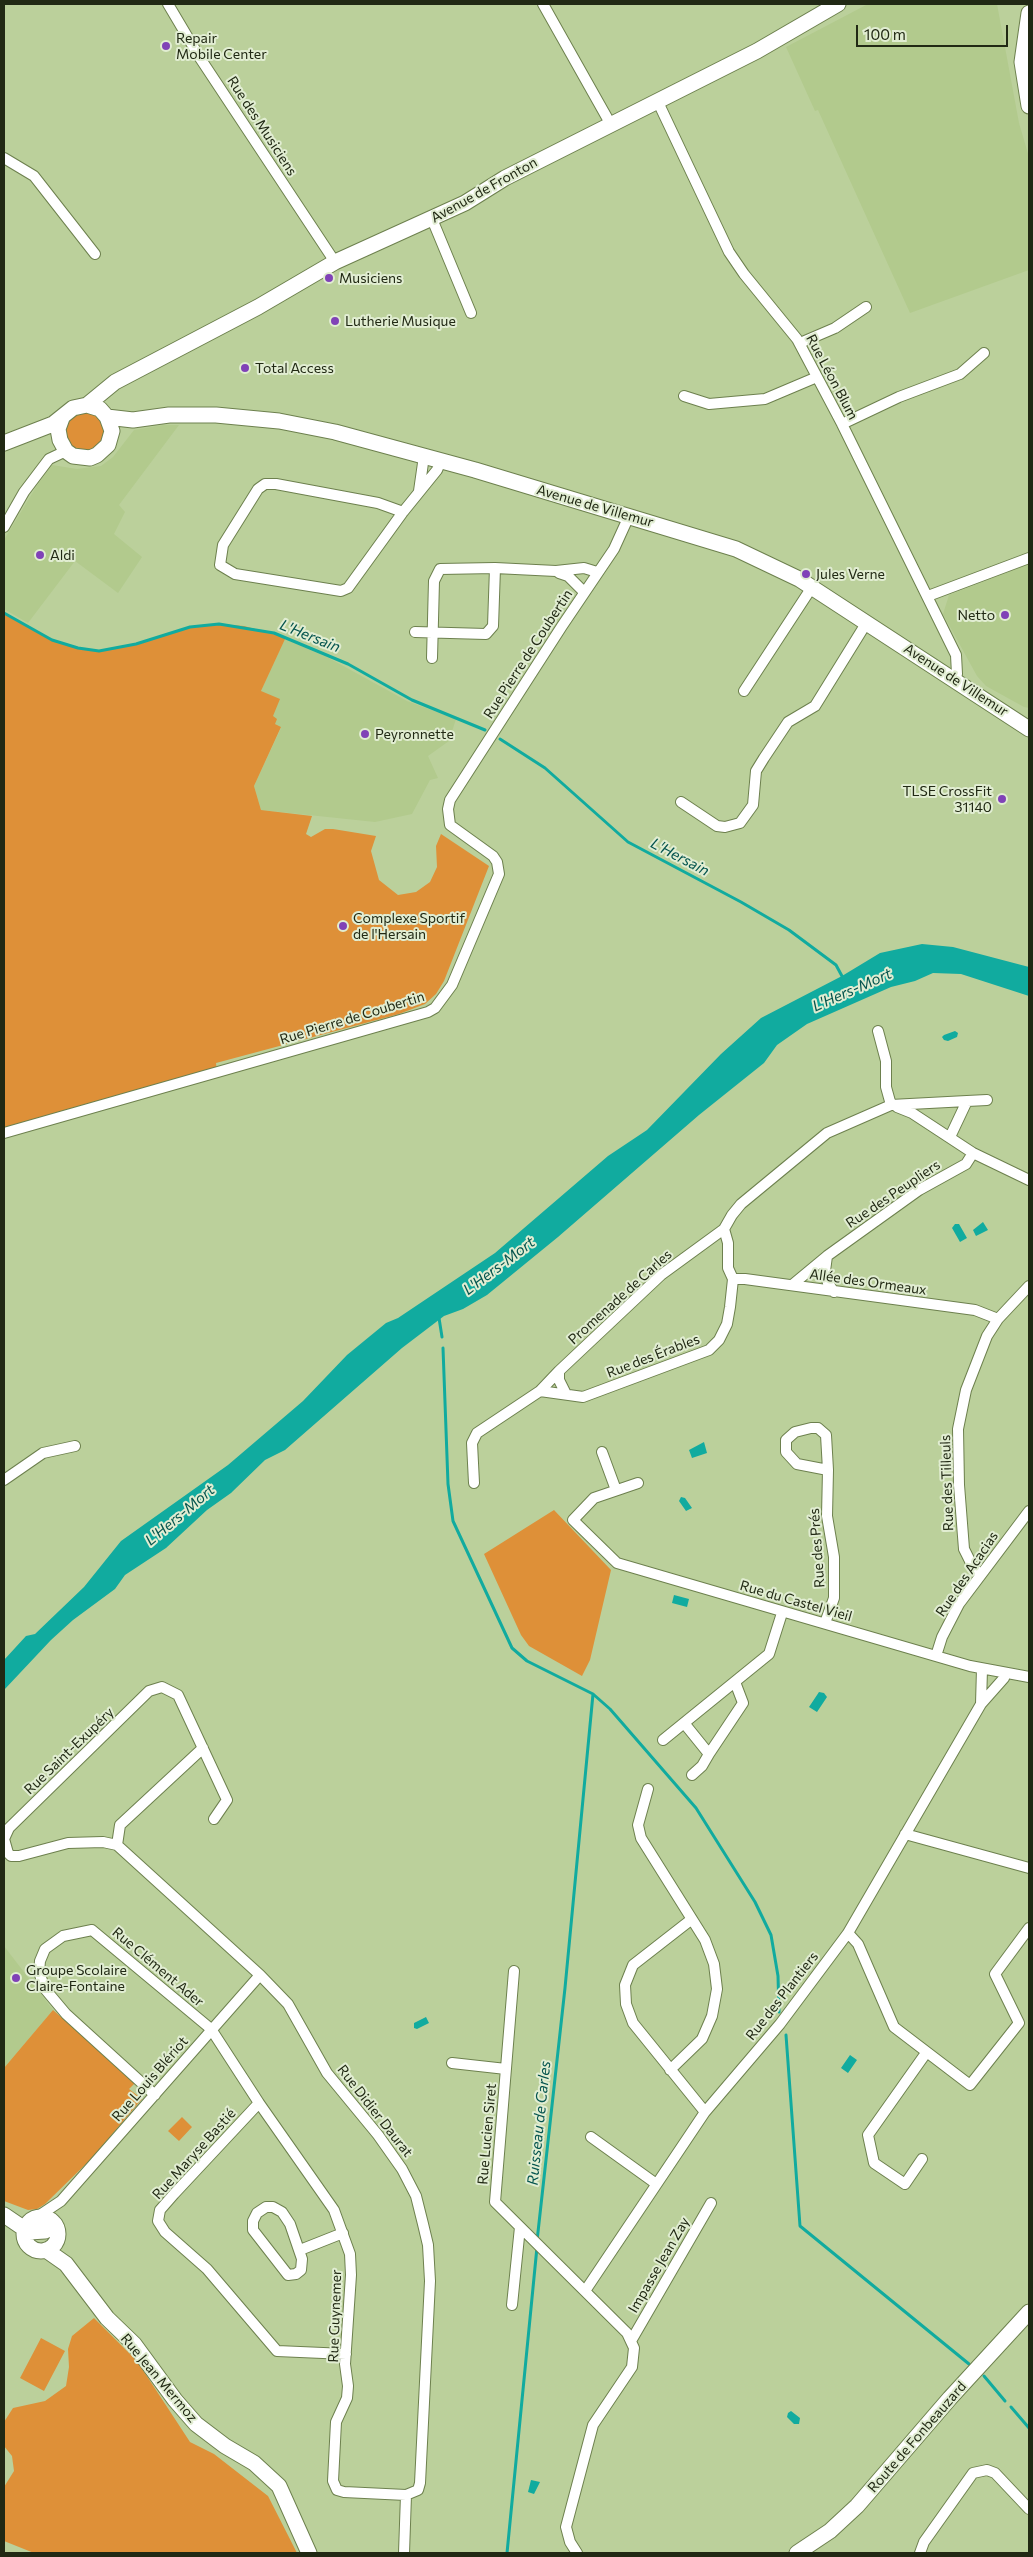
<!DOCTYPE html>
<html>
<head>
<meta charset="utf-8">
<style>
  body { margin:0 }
  #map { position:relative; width:1033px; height:2557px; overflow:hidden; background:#bbd09b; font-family:Commissioner,sans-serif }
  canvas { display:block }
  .frame { position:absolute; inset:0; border:5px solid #212914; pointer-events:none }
  .scale { position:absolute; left:856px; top:25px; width:152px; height:22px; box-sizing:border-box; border:2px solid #212914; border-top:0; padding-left:6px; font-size:15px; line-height:18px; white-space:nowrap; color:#212914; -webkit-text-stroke:4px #e1edd2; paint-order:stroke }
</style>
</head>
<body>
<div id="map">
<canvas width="1033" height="2557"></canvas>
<div class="frame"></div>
<div class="scale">100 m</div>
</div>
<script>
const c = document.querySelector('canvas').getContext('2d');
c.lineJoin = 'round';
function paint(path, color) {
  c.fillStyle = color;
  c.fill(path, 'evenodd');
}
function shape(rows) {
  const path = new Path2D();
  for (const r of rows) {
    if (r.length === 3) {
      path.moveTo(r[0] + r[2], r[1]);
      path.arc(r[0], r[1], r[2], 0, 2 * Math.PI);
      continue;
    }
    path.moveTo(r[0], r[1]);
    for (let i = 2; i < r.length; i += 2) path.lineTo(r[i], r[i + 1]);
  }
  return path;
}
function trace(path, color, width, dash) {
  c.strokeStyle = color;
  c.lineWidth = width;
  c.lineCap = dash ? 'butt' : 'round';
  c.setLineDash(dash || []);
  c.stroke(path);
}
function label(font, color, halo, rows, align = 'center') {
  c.font = font + ' Commissioner,sans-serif';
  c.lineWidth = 4;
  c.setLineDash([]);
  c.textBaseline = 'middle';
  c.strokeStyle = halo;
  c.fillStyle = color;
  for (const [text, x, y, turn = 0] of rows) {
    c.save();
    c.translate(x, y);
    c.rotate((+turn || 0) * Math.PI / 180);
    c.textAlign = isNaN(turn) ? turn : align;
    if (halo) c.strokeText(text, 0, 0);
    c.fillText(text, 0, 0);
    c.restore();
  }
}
paint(shape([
  [868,4,997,4,1019,123,1029,157,1029,270,910,313,818,110,815,111,786,47],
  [163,425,179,425,119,505,125,512,114,534,142,557,118,593,75,561,28,623,4,609,4,540,36,487,52,465,77,469,101,466,113,457,134,430],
  [1029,564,1029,708,1024,707,986,686,977,676,943,614,949,595],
  [285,639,327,657,407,701,456,719,449,741,428,756,438,778,430,780,412,814,375,822,261,810,254,786,281,728,275,724,261,691],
  [4,1946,53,2010,4,2068]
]), '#b2ca8d');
paint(shape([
  [85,432,19],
  [4,613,52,640,78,648,98,651,136,644,190,627,219,624,244,626,286,637,261,691,280,699,273,716,277,719,275,724,281,727,254,786,261,810,312,816,306,834,311,837,325,829,333,829,376,836,371,851,379,880,398,895,416,892,430,882,437,867,436,846,441,834,489,866,444,981,436,994,425,1004,399,1014,216,1063,217,1072,4,1133],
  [554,1510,611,1570,590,1660,582,1676,529,1646,521,1635,484,1554],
  [53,2010,136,2082,129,2089,142,2099,91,2159,45,2204,37,2209,28,2210,4,2201,4,2068],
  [182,2117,192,2127,179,2141,168,2131],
  [94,2318,137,2361,190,2442,214,2454,268,2496,297,2553,34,2553,4,2541,4,2487,14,2471,12,2456,4,2446,4,2422,13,2408,45,2401,66,2386,69,2367,68,2349,72,2336],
  [41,2338,65,2351,44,2391,20,2378]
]), '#de9038');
paint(shape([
  [922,944,953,947,1029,967,1029,996,961,974,933,973,915,981,891,987,807,1024,777,1045,764,1063,699,1115,558,1237,487,1295,463,1309,444,1316,402,1348,285,1450,265,1460,231,1493,207,1510,166,1548,125,1575,115,1589,73,1620,51,1640,4,1690,4,1660,26,1636,35,1634,84,1587,121,1541,228,1465,303,1401,347,1355,386,1323,398,1318,495,1253,608,1156,647,1130,721,1054,761,1018,842,976,880,953],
  [955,1031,958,1033,957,1037,948,1041,944,1040,942,1037,944,1035],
  [983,1222,988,1230,976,1236,973,1230],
  [955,1224,959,1224,967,1238,960,1242,952,1228],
  [704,1442,707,1453,692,1458,689,1450],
  [681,1497,685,1498,692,1508,686,1511,679,1501],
  [674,1595,689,1599,687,1607,672,1603],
  [819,1692,824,1693,827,1697,817,1712,809,1707],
  [426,2017,429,2023,417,2029,414,2028,414,2023],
  [850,2055,857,2060,848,2073,841,2068],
  [791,2411,800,2418,799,2424,794,2424,787,2417,788,2413],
  [531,2480,540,2482,534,2494,528,2492]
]), '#11ab9f');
trace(shape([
  [4,613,52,640,78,648,99,651,136,644,190,627,219,624,274,633,348,664,412,700,485,730],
  [500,739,545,768,628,842,741,902,789,930,836,965,843,978],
  [439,1318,442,1337],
  [443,1348,448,1484,453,1521,512,1648,527,1661,593,1694,610,1709,696,1808,755,1902,771,1935,778,1976,779,2012],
  [786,2035,800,2226,969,2364],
  [537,2241,565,1988,593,1694],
  [984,2376,1005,2401],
  [1011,2407,1029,2428],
  [507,2553,537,2247]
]), '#11ab9f', 3);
const street = shape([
  [168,4,200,58,335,262],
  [543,4,610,123],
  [657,100,729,252,744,274,797,339,842,424,956,655,957,674,954,679],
  [4,158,34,176,95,254],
  [432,219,471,313],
  [800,343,835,328,866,307],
  [684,396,709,404,765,399,817,377],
  [842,424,899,397,960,374,984,353],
  [419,491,424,456],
  [403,512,378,503,276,484,265,484,258,489,223,545,220,565,235,574,341,591,348,588,403,512,437,470,441,461],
  [4,527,24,492,49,459,66,451],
  [559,573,568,576,584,592],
  [928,596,1029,558],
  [415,632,486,634,493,626,495,568],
  [432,658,434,581,440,569,495,568,556,571,584,568,597,572],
  [744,691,812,587],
  [681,802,717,826,725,827,740,823,753,805,756,771,764,758,788,722,815,706,867,622],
  [878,1031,886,1061,886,1087,891,1105],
  [897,1107,912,1113,973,1153,1029,1180],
  [4,1133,428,1012,435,1008,452,985,499,874,497,862,493,856,450,825,448,809,450,800,562,626,614,549,629,516],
  [950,1137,967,1101,987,1100],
  [827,1256,825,1271,828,1283,834,1292],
  [733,1279,745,1279,975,1310,998,1319],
  [792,1285,827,1256,919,1190,966,1164,973,1153],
  [559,1371,559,1380,566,1394],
  [540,1391,583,1397,709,1350,719,1340,727,1324,730,1307,733,1279,728,1268,728,1243,724,1229],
  [602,1452,616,1490],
  [4,1480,43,1453,75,1446],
  [474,1483,472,1443,477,1433,540,1391,559,1371,661,1275,724,1229,732,1215,741,1204,827,1133,891,1105,967,1101],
  [638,1483,594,1498,573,1520,617,1563,970,1666,1029,1677],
  [981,1574,974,1569,964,1549,959,1485,958,1429,966,1390,987,1336,998,1319,1029,1286],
  [825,1623,834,1598,834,1557,827,1516,828,1470,826,1435,818,1428,811,1428,795,1432,786,1440,786,1452,797,1464,828,1470],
  [936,1656,942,1637,959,1604,1029,1511],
  [981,1704,982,1669],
  [684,1723,709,1754,743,1703,735,1682],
  [663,1740,769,1654,782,1613],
  [692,1775,702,1766,709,1754],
  [648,1789,638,1825,641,1838,705,1940,714,1964,717,1989,712,2016,702,2039,670,2070],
  [905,1834,1029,1868],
  [117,1845,120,1825,203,1748],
  [692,1919,633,1965,625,1985,626,2004,633,2023,705,2112],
  [848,1933,858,1944,894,2027,970,2085,1019,2023,995,1974,1029,1928],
  [514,1971,495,2202,627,2333,634,2348,632,2367,593,2425,566,2527,570,2542,577,2553],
  [452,2063,506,2069],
  [155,2095,66,2014,45,1989,39,1972,40,1961,45,1949,63,1936,92,1930,211,2029,259,2103,334,2210,350,2254,351,2275,345,2364,348,2386,347,2398,336,2422,333,2481,337,2490,344,2492,406,2495,418,2490,420,2483,430,2281,428,2245,423,2224,416,2196,402,2169,378,2135,327,2073,288,2004,260,1975,117,1845,103,1842,68,1843,19,1856,11,1856,8,1853,4,1839,9,1828,149,1691,162,1687,178,1695,227,1800,214,1819],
  [259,2103,174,2194,160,2210,158,2221,165,2232,207,2269,277,2351,346,2354],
  [591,2137,655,2183],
  [922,2159,905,2184,874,2163,868,2135,926,2053],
  [266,2207,273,2207,282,2212,290,2224,302,2259,301,2270,296,2274,288,2275,253,2230,253,2221,257,2213,266,2207],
  [37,2217,61,2201,260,1975],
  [300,2250,343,2233],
  [585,2291,705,2112,780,2024,848,1933,981,1704,1004,1678,1005,1673],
  [512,2305,520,2227],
  [631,2341,711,2203],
  [404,2553,406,2495],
  [920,2553,924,2542,973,2473,987,2470,995,2473,1029,2509]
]);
const secondary = shape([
  [1029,13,1022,62,1029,106],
  [87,405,115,382,258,307,335,262,465,203,505,178,757,51,838,4],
  [107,417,133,420,169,415,216,415,279,421,335,432,475,470,736,549,799,579,1029,729],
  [4,443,53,424,73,408,87,405,100,409,107,417,112,431,108,445,97,455,90,458,73,456,66,451,60,440,58,429,62,418],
  [4,2215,29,2232,45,2231,55,2224],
  [41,2234,17],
  [46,2250,66,2264,107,2318,134,2344,175,2400,196,2424,225,2446,254,2463,279,2486,309,2553],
  [797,2553,830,2531,857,2506,950,2398,1029,2312]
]);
trace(street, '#6d804e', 12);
trace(secondary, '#6d804e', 17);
trace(street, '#fff', 10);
trace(secondary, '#fff', 15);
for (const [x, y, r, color] of [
  [166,46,5,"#8042b7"],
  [329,278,5,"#8042b7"],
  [335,321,5,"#8042b7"],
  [245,368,5,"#8042b7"],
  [40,555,5,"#8042b7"],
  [806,574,5,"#8042b7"],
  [1005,615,5,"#8042b7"],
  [365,734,5,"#8042b7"],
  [1002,799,5,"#8042b7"],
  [343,926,5,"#8042b7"],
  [16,1978,5,"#8042b7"]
]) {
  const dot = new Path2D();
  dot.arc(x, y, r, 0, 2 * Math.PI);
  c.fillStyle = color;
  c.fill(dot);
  trace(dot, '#e1edd2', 2);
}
label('14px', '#212914', '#e1edd2', [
  ["Repair",176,38],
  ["Mobile Center",176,54],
  ["Musiciens",339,278],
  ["Lutherie Musique",345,321],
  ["Total Access",255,368],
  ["Aldi",50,555],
  ["Jules Verne",816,574],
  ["Netto",995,615,"right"],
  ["Peyronnette",375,734],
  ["TLSE CrossFit",992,791,"right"],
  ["31140",992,807,"right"],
  ["Complexe Sportif",353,918],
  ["de l'Hersain",353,934],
  ["Groupe Scolaire",26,1970],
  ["Claire-Fontaine",26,1986]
], 'left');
label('14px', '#212914', '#e1edd2', [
  ["Rue des Musiciens",262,126,57],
  ["Avenue de Fronton",484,190,-29],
  ["Rue Léon Blum",832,377,62],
  ["Avenue de Villemur",595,506,16],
  ["Rue Pierre de Coubertin",528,654,-57],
  ["Avenue de Villemur",956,680,33],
  ["Rue Pierre de Coubertin",352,1018,-17],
  ["Rue des Peupliers",893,1194,-34],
  ["Allée des Ormeaux",868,1282,8],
  ["Promenade de Carles",620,1297,-42],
  ["Rue des Érables",653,1356,-21],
  ["Rue des Tilleuls",947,1483,-92],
  ["Rue des Prés",817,1548,-94],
  ["Rue des Acacias",967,1574,-56],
  ["Rue du Castel Vieil",796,1601,16],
  ["Rue Saint-Exupéry",69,1751,-44],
  ["Rue Clément Ader",158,1967,40],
  ["Rue des Plantiers",782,1996,-52],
  ["Rue Louis Blériot",150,2079,-49],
  ["Rue Didier Daurat",375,2111,52],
  ["Rue Lucien Siret",487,2134,-85],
  ["Rue Maryse Bastié",194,2154,-48],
  ["Impasse Jean Zay",659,2265,-60],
  ["Rue Guynemer",335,2316,-88],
  ["Rue Jean Mermoz",159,2378,50],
  ["Route de Fonbeauzard",917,2437,-49]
]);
label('italic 15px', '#04544e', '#e1edd2', [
  ["L'Hersain",310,636,22],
  ["L'Hersain",680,857,28],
  ["L'Hers-Mort",852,990,-24],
  ["L'Hers-Mort",499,1266,-37],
  ["L'Hers-Mort",180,1515,-40],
  ["Ruisseau de Carles",539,2123,-84]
]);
</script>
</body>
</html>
